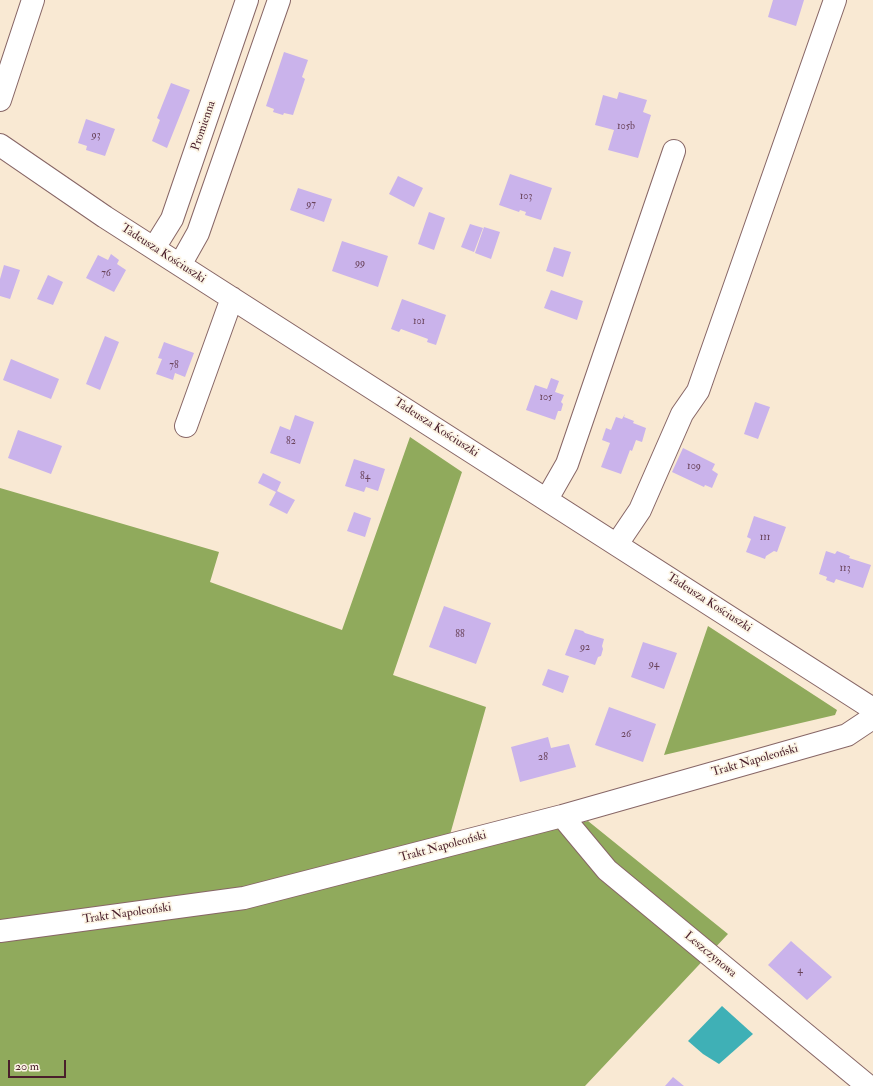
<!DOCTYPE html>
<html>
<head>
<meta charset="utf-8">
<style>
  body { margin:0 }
  #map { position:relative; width:873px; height:1086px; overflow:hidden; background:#f9e9d3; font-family:"IM FELL Double Pica",serif }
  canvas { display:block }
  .scale { position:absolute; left:8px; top:1060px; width:58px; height:18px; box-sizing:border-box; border:2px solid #4a1f2b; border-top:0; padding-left:5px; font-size:12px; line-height:14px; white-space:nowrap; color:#4a1f2b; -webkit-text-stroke:3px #fcf5e5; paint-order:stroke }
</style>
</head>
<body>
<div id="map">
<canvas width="873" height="1086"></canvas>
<div class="scale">20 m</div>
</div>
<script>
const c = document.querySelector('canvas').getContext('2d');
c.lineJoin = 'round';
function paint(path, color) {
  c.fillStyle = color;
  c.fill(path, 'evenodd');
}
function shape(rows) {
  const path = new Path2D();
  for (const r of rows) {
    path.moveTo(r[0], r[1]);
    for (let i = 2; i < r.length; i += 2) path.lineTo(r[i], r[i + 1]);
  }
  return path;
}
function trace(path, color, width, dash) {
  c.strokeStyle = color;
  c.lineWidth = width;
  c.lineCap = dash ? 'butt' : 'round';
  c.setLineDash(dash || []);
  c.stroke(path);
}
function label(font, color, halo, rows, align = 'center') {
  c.font = font + ' "IM FELL Double Pica",serif';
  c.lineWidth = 3.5;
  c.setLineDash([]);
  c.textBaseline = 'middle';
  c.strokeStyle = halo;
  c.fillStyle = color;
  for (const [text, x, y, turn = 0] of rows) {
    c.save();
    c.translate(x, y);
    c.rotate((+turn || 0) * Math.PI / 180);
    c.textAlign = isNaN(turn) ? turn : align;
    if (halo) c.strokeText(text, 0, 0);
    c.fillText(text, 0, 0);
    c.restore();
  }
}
paint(shape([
  [410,437,462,472,393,675,486,707,444,856,588,821,728,934,585,1086,0,1086,0,488,219,552,210,582,342,630],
  [708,626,837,710,835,715,664,755]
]), '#90aa5c');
paint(shape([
  [722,1006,753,1034,719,1064,703,1054,688,1041]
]), '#3fb0b6');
paint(shape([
  [773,0,804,0,796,26,768,17],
  [284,52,308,60,302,77,305,79,293,115,284,113,283,115,273,112,274,109,266,106],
  [171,83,190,90,167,148,152,141,160,120,157,118],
  [619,92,647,100,643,112,651,115,638,158,608,150,614,130,595,125,603,95,617,99],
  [86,119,115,129,105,156,86,150,87,146,78,143],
  [510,174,552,188,541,220,525,215,526,212,520,210,519,212,499,205],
  [398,176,423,188,414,207,389,194],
  [298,188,332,199,324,222,290,210],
  [429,212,445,218,434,250,418,244],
  [470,224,483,228,474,252,461,247],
  [484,227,500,232,491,259,475,253],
  [342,241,388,256,378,287,332,271],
  [554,247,571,252,563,277,546,271],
  [111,254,119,260,117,264,126,270,114,292,86,278,98,255,108,260],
  [4,265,20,270,10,299,0,296,0,279],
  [48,275,63,282,53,305,37,299],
  [551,290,583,301,577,320,544,308],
  [402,299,446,315,436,345,427,342,428,339,401,329,399,332,391,329],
  [105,336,119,342,100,390,86,384],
  [164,342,194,353,185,377,175,373,173,380,156,374,162,359,158,358],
  [11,359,59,379,51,399,3,380],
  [551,378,559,381,555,392,564,395,561,402,563,404,561,411,558,411,555,420,526,410,535,385,547,389],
  [755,402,770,407,758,439,744,434],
  [625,414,624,417,634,421,633,423,646,428,642,442,636,440,632,451,630,450,621,474,601,467,610,443,602,440,606,428,611,430,616,417,622,419],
  [295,415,314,422,300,464,270,453,280,426,290,430],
  [18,430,62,446,51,474,8,458],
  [683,448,715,464,712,470,718,474,712,488,705,485,704,487,672,472],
  [354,459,385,469,378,491,366,487,364,492,345,486],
  [263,473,281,482,277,491,295,500,287,514,269,505,276,492,258,483],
  [354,512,371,518,365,537,347,531],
  [754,516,786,527,777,552,774,551,766,556,765,559,746,552,751,539,747,537],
  [826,551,835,554,837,551,850,556,849,558,871,565,863,588,836,579,834,583,826,580,827,577,819,574],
  [444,606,491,623,476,664,429,647],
  [575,629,583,631,585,633,604,639,602,646,603,649,601,656,598,657,595,665,565,655],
  [643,642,677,653,664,689,631,677],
  [548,669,569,676,563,693,542,685],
  [609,707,656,724,643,762,595,745],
  [548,737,551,748,569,744,576,767,520,782,511,747],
  [791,941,832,977,807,1000,768,965],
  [673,1077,684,1086,665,1086]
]), '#cab3eb');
const minor = shape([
  [0,100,33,0],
  [0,145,105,217,873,709],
  [154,248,172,219,247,0],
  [180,265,198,233,279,0],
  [186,426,232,298],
  [547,499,567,464,674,151],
  [617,544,640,510,682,414,698,391,835,0],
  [562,816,607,870,868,1086],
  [0,931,244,898,562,816,847,735,868,721,873,715]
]);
trace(minor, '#876666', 24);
trace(minor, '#fff', 22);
label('10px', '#6a445b', null, [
  ["105b",626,127],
  ["93",96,136],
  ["103",526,197],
  ["97",311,205],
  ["99",360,264],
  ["76",106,274],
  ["101",419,322],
  ["78",174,366],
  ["105",546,398],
  ["82",291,442],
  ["109",694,467],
  ["84",365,477],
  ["111",765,538],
  ["113",845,569],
  ["88",460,635],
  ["92",585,648],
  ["94",654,665],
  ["26",626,735],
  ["28",543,758],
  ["4",800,971]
]);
label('12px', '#4a1f2b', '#fcf5e5', [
  ["Promienna",204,126,-71],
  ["Tadeusza Kościuszki",163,254,33],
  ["Tadeusza Kościuszki",436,428,33],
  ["Tadeusza Kościuszki",709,603,33],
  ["Trakt Napoleoński",755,761,-16],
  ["Trakt Napoleoński",443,847,-15],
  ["Trakt Napoleoński",127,914,-8],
  ["Leszczynowa",710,955,40]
]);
</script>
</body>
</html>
